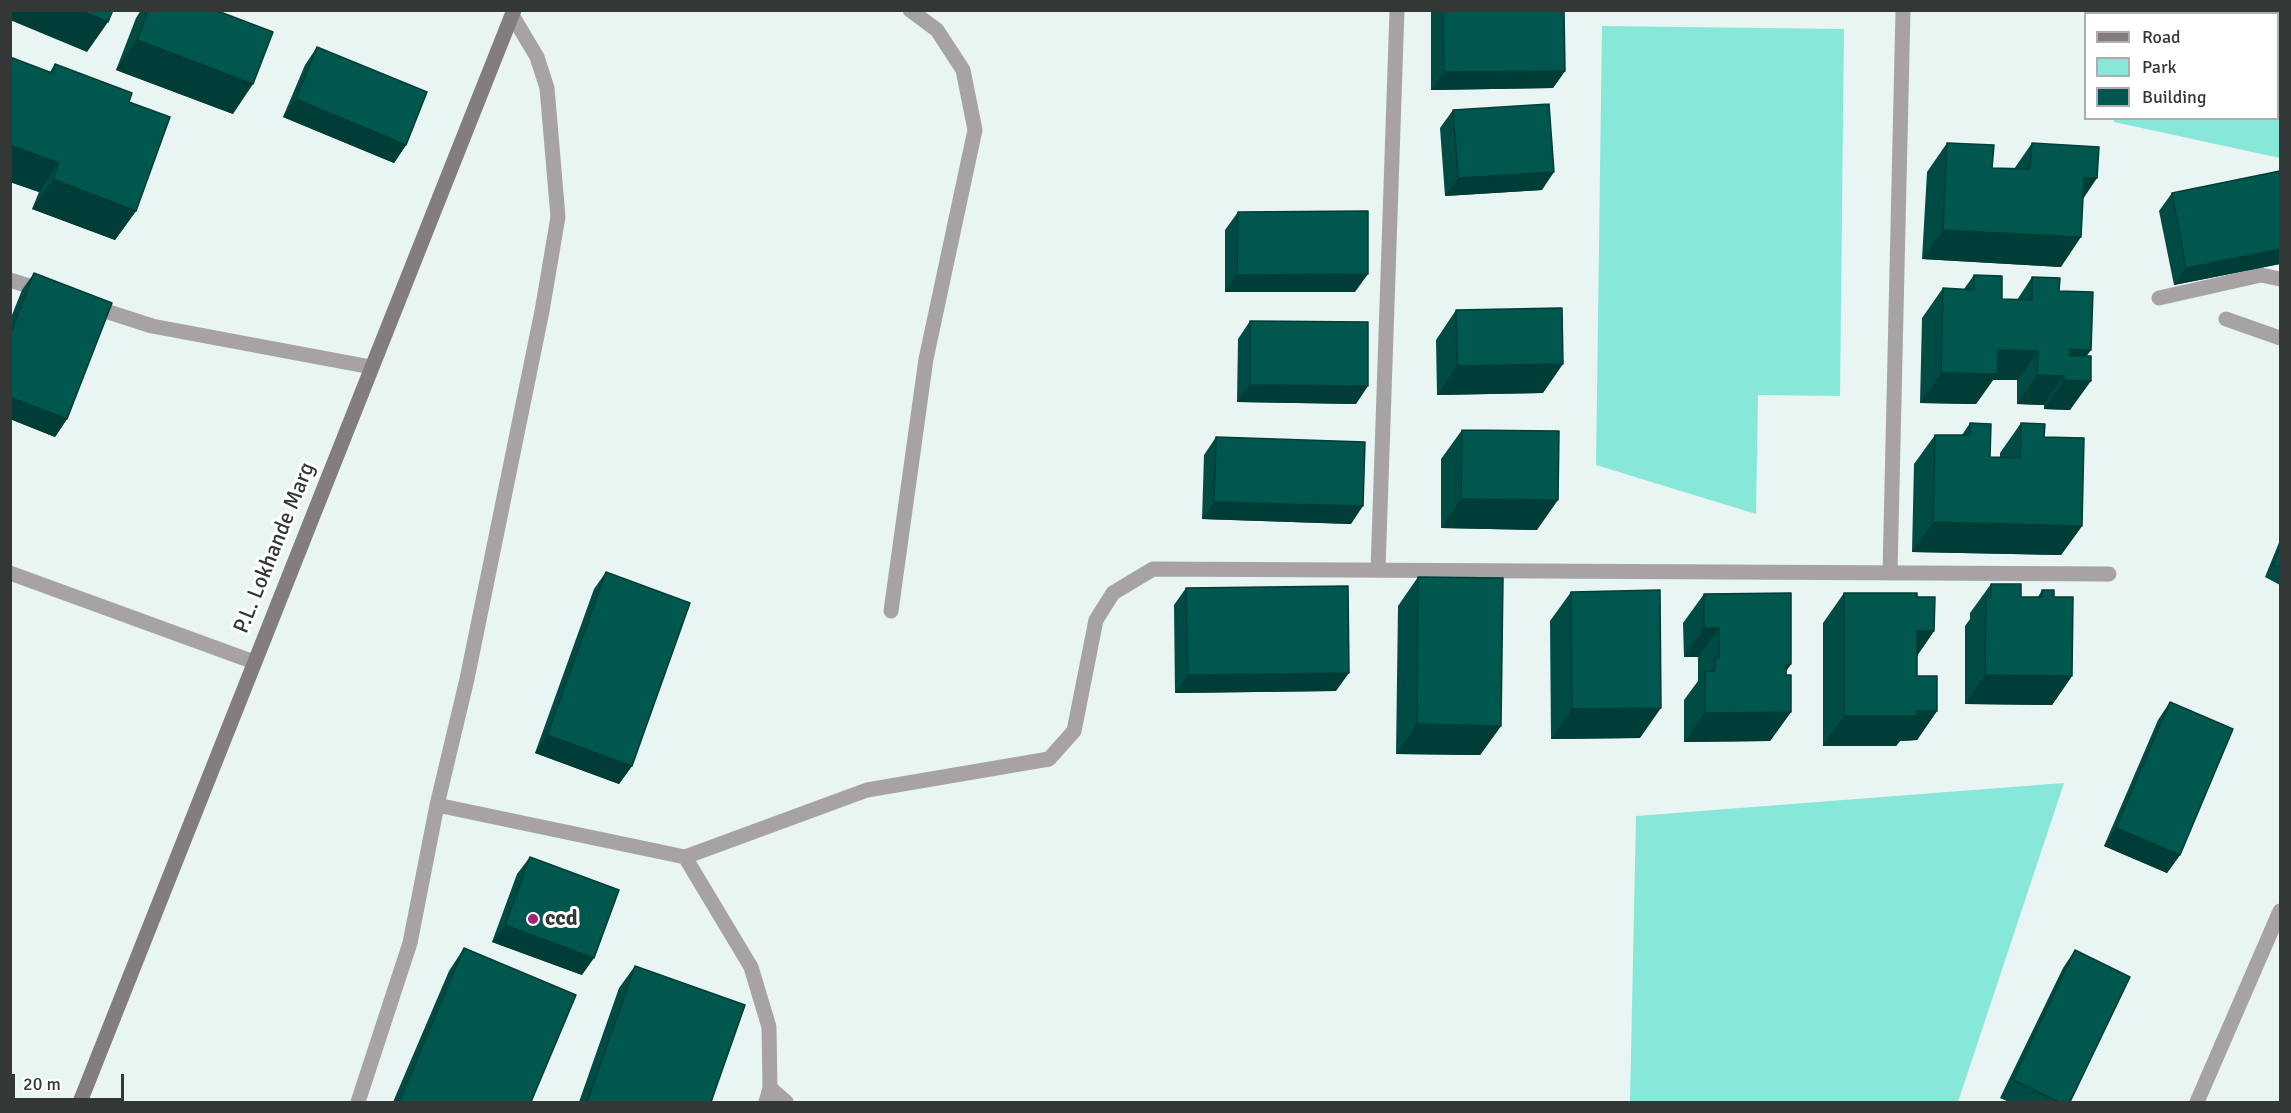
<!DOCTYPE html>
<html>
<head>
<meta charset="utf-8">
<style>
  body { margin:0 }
  #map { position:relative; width:2291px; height:1113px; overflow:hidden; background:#e9f5f3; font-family:Signika,sans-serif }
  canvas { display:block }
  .frame { position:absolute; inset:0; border:12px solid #333736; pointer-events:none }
  .legend { position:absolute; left:2084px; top:12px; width:195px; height:108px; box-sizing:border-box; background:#fff; border:2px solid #adafaf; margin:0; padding:8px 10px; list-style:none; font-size:18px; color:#333736 }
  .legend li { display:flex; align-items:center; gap:12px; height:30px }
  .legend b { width:30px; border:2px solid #adafaf }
  .scale { position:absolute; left:12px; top:1074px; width:112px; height:27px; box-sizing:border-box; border:3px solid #333736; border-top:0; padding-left:8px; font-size:18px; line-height:21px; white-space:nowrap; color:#333736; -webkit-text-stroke:4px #fff; paint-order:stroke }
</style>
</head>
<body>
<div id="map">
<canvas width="2291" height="1113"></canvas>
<div class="frame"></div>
<ul class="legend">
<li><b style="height:8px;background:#837d80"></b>Road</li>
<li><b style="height:16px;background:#87e8da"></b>Park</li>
<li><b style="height:16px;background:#00574e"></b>Building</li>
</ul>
<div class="scale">20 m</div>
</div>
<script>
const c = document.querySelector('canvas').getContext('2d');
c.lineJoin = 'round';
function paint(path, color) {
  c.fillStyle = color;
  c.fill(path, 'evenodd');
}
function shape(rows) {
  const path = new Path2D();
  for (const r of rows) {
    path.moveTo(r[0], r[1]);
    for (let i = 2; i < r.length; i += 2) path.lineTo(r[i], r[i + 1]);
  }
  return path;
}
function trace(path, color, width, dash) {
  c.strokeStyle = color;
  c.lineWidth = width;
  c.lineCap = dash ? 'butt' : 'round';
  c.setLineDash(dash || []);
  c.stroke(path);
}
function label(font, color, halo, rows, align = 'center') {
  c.font = font + ' Signika,sans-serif';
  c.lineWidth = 6;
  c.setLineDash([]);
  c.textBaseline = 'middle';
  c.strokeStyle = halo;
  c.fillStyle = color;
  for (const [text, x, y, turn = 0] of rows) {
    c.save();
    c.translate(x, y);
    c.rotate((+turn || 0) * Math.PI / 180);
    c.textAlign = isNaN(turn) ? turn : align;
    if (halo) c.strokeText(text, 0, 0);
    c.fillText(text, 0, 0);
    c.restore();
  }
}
paint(shape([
  [2115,11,2280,11,2280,158,2114,122,2114,118,2278,118,2278,14,2115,14],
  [1602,26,1844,29,1840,396,1758,395,1756,514,1596,465],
  [2064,783,1958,1102,1630,1102,1636,816]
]), '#87e8da');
trace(shape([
  [2159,298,2261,275,2280,279]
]), '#a7a3a5', 15);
trace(shape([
  [10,280,44,291],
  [90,306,152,326,371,367],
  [2226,319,2280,338],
  [1378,570,1397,10],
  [10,573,254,662],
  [1890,573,1903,10],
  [891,611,926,359,975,130,963,70,937,30,910,10],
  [437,805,685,857,867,790,1049,759,1074,731,1096,620,1113,593,1153,569,2109,574],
  [685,857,751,967,769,1027,770,1088,766,1102],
  [770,1088,786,1102],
  [358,1102,410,943,437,805,467,679,542,311,558,217,547,88,537,57,512,15],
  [2197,1102,2280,911]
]), '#a7a3a5', 15);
trace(shape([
  [80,1102,514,10]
]), '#837d80', 15);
paint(shape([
  [141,10,215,10,233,114,116,70,136,18],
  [1431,10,1564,10,1565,71,1553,88,1431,90],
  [317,47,406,145,394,163,283,117,305,65],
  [10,57,50,72,55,64,129,102,136,211,115,240,32,209,39,192,10,182],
  [1453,110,1542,190,1445,196,1440,128],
  [1947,143,1992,168,2014,169,2032,143,2083,199,2061,267,1922,259,1927,172],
  [2280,171,2280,264,2174,285,2159,211,2172,193],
  [1238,212,1355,292,1225,292,1225,230],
  [34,273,67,419,55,437,10,419,10,320,22,290],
  [1974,275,2002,299,2017,300,2032,277,2059,291,2086,356,2070,410,2044,409,2044,405,2017,404,2017,380,1993,380,1976,404,1920,403,1922,318,1943,288,1964,289],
  [1456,310,1543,393,1437,395,1436,340],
  [1250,321,1356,404,1237,402,1238,339],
  [1970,423,1990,457,2000,457,2000,453,2021,423,2044,437,2082,526,2061,555,1912,552,1914,464,1935,435,1962,435],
  [1462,430,1537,530,1441,528,1441,459],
  [1216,437,1351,524,1202,519,1204,455],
  [2280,540,2280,585,2265,577],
  [606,572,632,766,619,784,535,753,594,589],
  [1418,577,1501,726,1480,755,1396,754,1398,606],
  [1991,584,2021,597,2038,597,2042,590,2054,597,2072,676,2052,705,1965,704,1965,626,1970,619,1970,613],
  [1186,588,1336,691,1175,693,1174,605],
  [1571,592,1640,738,1551,739,1550,621],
  [1844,593,1917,597,1934,631,1917,656,1917,676,1937,711,1917,740,1900,741,1896,746,1823,746,1823,623],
  [1704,594,1791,664,1786,671,1791,712,1770,741,1684,742,1684,700,1698,681,1698,657,1684,657,1683,623],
  [2170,702,2180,855,2167,873,2104,846,2158,720],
  [530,857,582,975,492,942,517,874],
  [464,948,531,1102,393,1102,449,971],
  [2075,950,2070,1102,2009,1102,2000,1098,2063,968],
  [635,966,711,1102,579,1102,619,988]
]), '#004b43');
paint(shape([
  [10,10,80,10,108,22,87,52,10,20],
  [137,40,253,84,233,114,116,70],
  [1565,71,1553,88,1431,90,1444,72],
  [296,99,406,145,394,163,283,117],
  [10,145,59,163,39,192,10,182],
  [1554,172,1542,190,1445,196,1458,178],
  [2084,178,2097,178,2077,208],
  [53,179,136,211,115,240,32,209],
  [1943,230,2081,237,2061,267,1922,259],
  [2280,249,2280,264,2174,285,2186,268],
  [1368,274,1355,292,1225,292,1237,275],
  [2070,349,2091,350,2070,379,2064,376,2044,405,2017,404,2037,375],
  [1998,350,2038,351,2017,380,1993,380,1976,404,1920,403,1941,373],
  [1563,364,1543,393,1437,395,1457,366],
  [2064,380,2091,381,2070,410,2044,409],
  [1250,385,1368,386,1356,404,1237,402],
  [10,397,67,419,55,437,10,419],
  [1461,499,1558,500,1537,530,1441,528],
  [1214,502,1363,506,1351,524,1202,519],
  [1933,522,2082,526,2061,555,1912,552],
  [1704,628,1719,628,1698,657,1684,657],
  [1917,631,1934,631,1914,660],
  [1791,664,1770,694,1786,665],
  [1349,673,1336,691,1175,693,1188,675],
  [1985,675,2072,676,2052,705,1965,704],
  [1661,708,1640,738,1551,739,1572,709],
  [1917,711,1937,711,1917,740,1900,741,1896,746,1823,746,1844,716],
  [1791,712,1770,741,1684,742,1705,713],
  [1417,724,1501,726,1480,755,1396,754],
  [547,735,632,766,619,784,535,753],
  [2116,828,2180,855,2167,873,2104,846],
  [505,925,594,958,582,975,492,942]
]), '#003d37');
const building = shape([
  [80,10,113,10,108,22,80,10],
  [148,10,215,10,273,32,253,84,137,40,148,10],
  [1443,10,1564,10,1565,71,1444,72,1443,10],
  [317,47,427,92,406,145,296,99,317,47],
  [10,57,52,73,55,64,132,93,129,102,170,117,136,211,53,179,59,163,10,145,10,57],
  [1549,104,1554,172,1458,178,1453,110,1549,104],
  [1947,143,1994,145,1992,168,2030,169,2032,143,2099,147,2097,178,2084,178,2081,237,1943,230,1947,143],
  [2280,171,2280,249,2186,268,2172,193,2280,171],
  [1368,211,1368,274,1237,275,1238,212,1368,211],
  [34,273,112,303,67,419,10,397,10,335,34,273],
  [1974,275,2002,276,2002,299,2032,300,2032,277,2060,278,2059,291,2093,292,2091,350,2070,349,2070,356,2091,356,2091,381,2064,380,2064,376,2037,375,2038,351,1998,350,1997,374,1941,373,1943,288,1974,290,1974,275],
  [1562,308,1563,364,1457,366,1456,310,1562,308],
  [1250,321,1368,322,1368,386,1250,385,1250,321],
  [1970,423,1991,424,1990,457,2020,458,2021,423,2045,424,2044,437,2084,438,2082,526,1933,522,1935,435,1970,435,1970,423],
  [1462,430,1559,431,1558,500,1461,499,1462,430],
  [1216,437,1365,442,1363,506,1214,502,1216,437],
  [2280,548,2280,568,2273,565,2280,548],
  [606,572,690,603,632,766,547,735,606,572],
  [1418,577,1503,578,1501,726,1417,724,1418,577],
  [1991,584,2021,584,2021,597,2042,597,2042,590,2054,590,2054,597,2073,597,2072,676,1985,675,1986,596,1991,597,1991,584],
  [1348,586,1349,673,1188,675,1186,588,1348,586],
  [1660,590,1661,708,1572,709,1571,592,1660,590],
  [1791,593,1791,664,1786,665,1786,675,1791,675,1791,712,1705,713,1705,671,1715,671,1715,657,1719,658,1719,628,1704,628,1704,594,1791,593],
  [1844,593,1917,593,1917,597,1935,597,1934,631,1917,631,1917,676,1937,676,1937,711,1917,711,1917,716,1844,716,1844,593],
  [2170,702,2233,729,2180,855,2116,828,2170,702],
  [530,857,619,890,594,958,505,925,530,857],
  [464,948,576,995,531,1102,399,1102,464,948],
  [2075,950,2130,977,2070,1102,2059,1102,2013,1080,2075,950],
  [635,966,745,1005,711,1102,587,1102,635,966]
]);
paint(building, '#00574e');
trace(building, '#003d37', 1.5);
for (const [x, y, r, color] of [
  [533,919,6,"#a12478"]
]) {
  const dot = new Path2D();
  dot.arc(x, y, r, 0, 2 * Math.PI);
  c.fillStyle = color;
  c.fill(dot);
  trace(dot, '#fff', 2);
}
label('22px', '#333736', '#fff', [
  ["P.L. Lokhande Marg",275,548,-68]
]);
label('bold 22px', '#333736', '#fff', [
  ["ccd",545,919]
], 'left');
</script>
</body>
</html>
